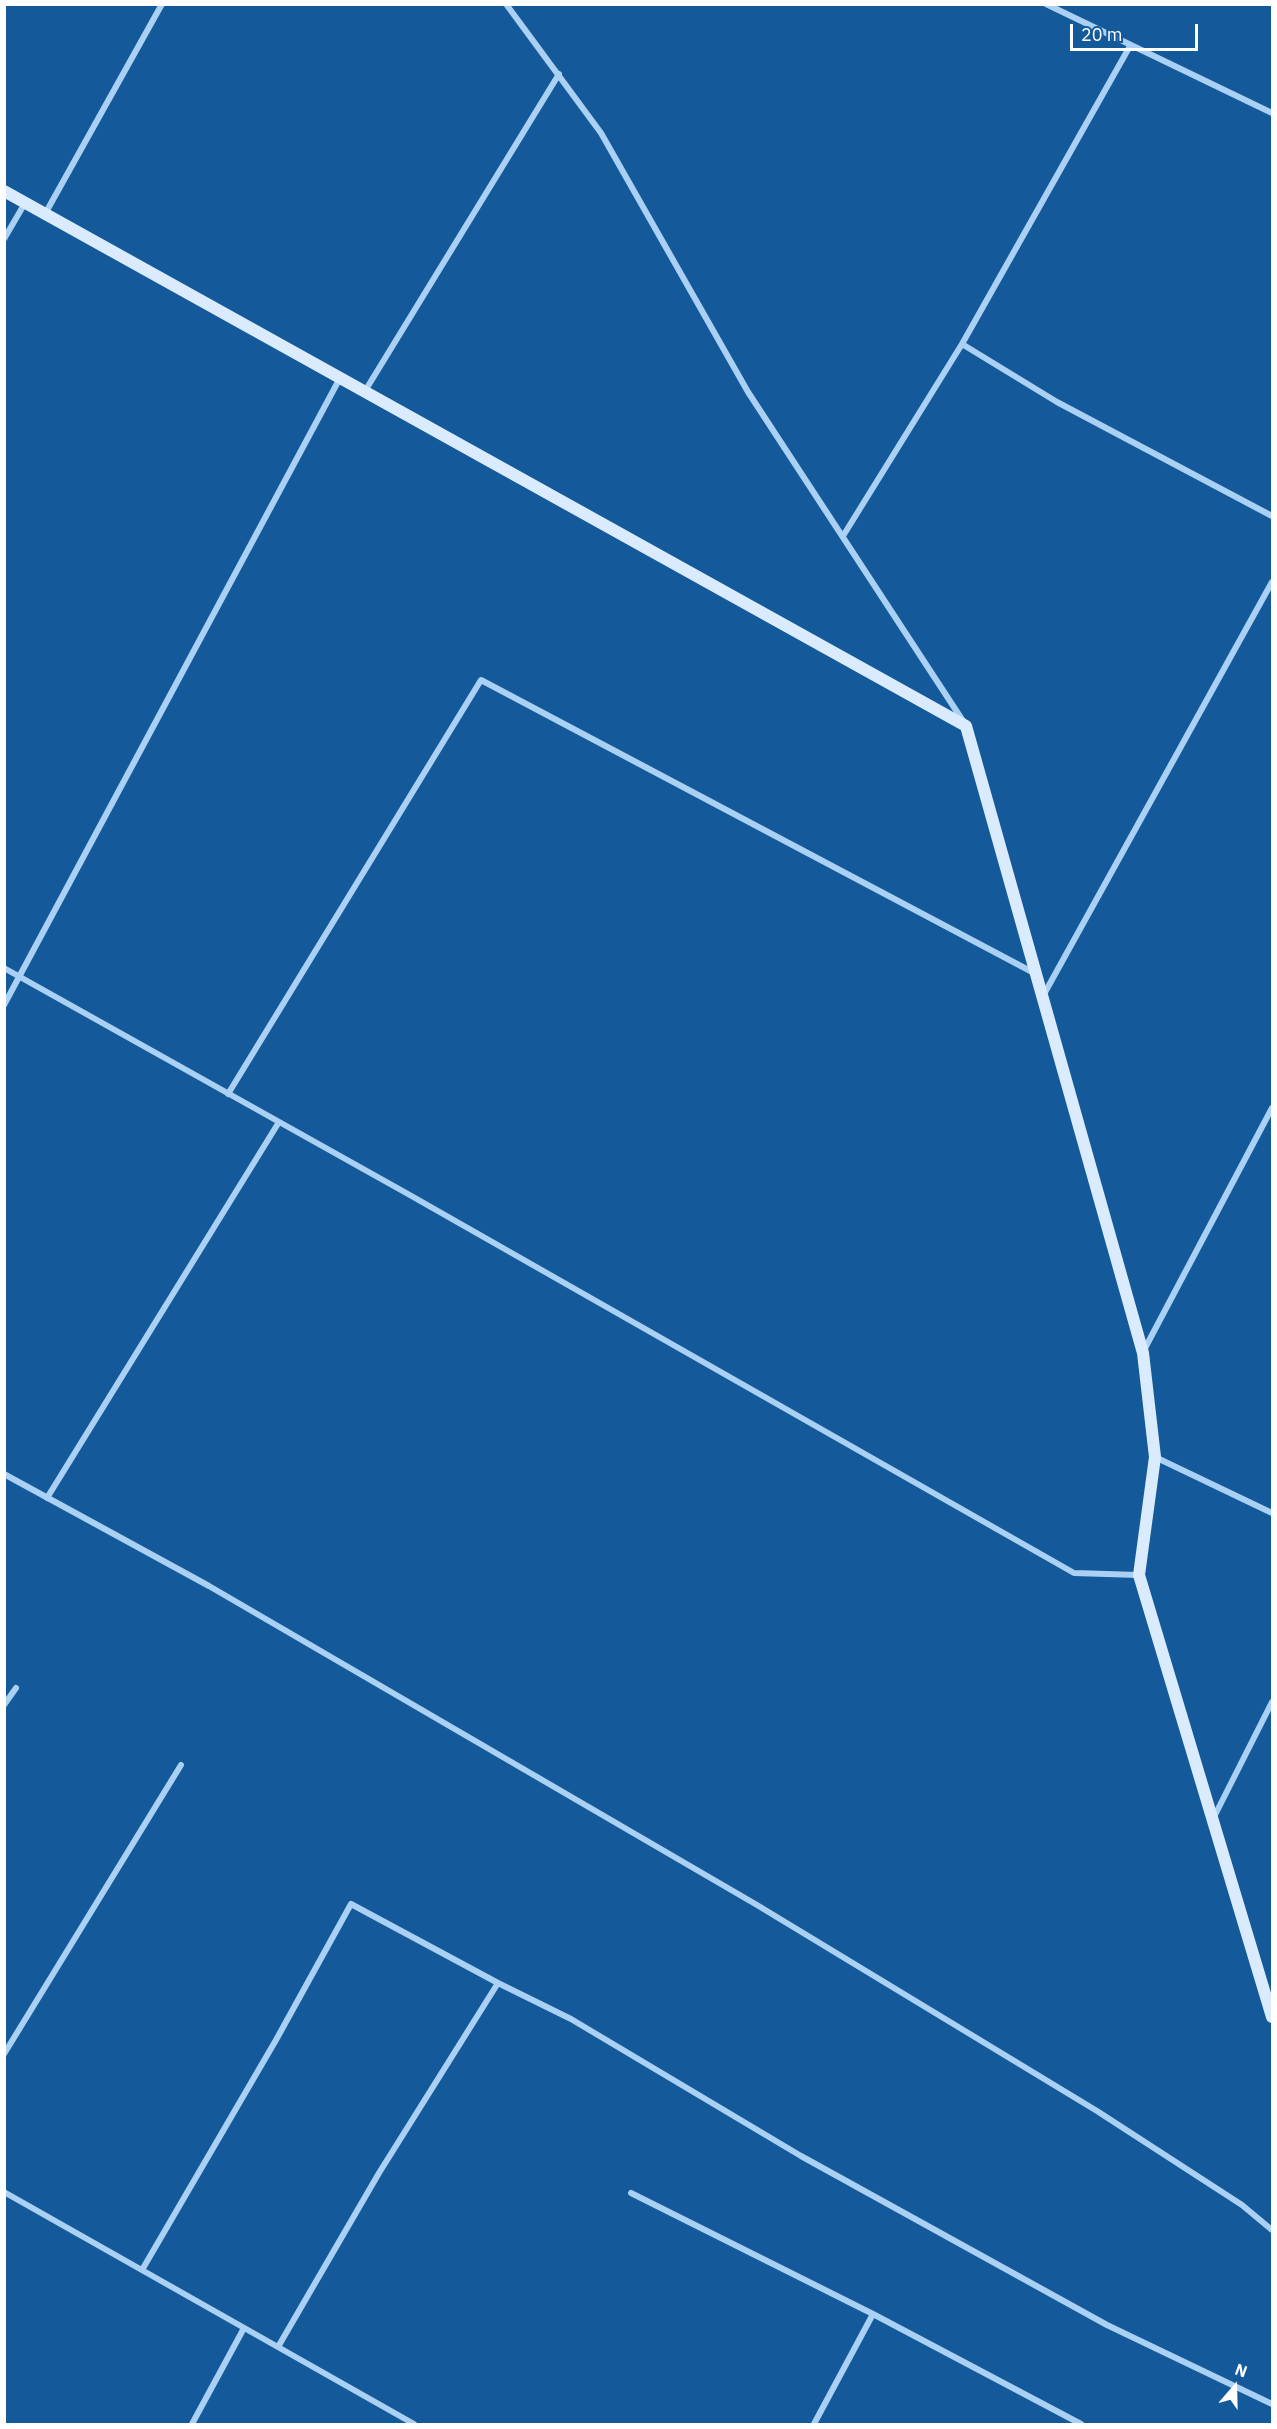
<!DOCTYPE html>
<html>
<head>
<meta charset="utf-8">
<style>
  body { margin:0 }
  #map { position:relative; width:1277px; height:2429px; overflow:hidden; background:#145a9b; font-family:"IBM Plex Sans",sans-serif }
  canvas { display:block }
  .frame { position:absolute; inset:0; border:6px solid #fff; pointer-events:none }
  .north { position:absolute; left:1205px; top:2357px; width:60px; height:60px; -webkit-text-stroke:4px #145a9b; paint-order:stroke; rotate:20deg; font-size:16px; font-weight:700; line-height:24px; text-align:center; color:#fff }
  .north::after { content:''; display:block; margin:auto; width:21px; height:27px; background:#fff; clip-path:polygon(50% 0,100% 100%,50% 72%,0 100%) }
  .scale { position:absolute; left:1070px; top:24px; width:128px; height:27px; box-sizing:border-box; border:3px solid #fff; border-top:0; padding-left:8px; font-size:18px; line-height:21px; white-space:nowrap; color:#fff; -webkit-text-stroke:4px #145a9b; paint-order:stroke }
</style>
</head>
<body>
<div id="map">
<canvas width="1277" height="2429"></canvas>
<div class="frame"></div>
<div class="north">N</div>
<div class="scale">20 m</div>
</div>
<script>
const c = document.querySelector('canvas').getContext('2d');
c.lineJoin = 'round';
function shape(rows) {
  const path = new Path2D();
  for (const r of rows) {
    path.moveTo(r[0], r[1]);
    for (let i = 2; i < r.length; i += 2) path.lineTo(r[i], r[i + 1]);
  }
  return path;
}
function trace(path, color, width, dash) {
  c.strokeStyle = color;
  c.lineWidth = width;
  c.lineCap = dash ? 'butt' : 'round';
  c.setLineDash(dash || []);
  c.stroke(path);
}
trace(shape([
  [506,4,601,133,748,392,963,721],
  [1046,4,1272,113],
  [45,214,162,4],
  [4,239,25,203],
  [962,344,1057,402,1272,516],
  [365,391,559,74],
  [843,536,962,344,1130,46],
  [4,968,408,1194,1074,1573,1139,1575],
  [1043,996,1272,582],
  [4,1005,340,378],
  [228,1094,481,680,1036,974],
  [1143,1352,1272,1108],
  [1155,1457,1272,1513],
  [4,1474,209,1586,757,1905,1097,2111,1242,2205,1272,2230],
  [47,1498,279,1122],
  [4,1705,16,1688],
  [1213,1819,1272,1702],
  [4,2054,181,1765],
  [4,2192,414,2424],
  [631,2193,873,2314,1081,2424],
  [142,2270,276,2040,351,1904,498,1983,571,2019,801,2156,1107,2325,1272,2404],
  [278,2347,379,2173,498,1983],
  [192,2424,244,2328],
  [814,2424,873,2314]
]), '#aad1f3', 6);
trace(shape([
  [4,191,966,726,1143,1353,1155,1457,1139,1575,1272,2017]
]), '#d9ebfd', 12);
</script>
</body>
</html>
